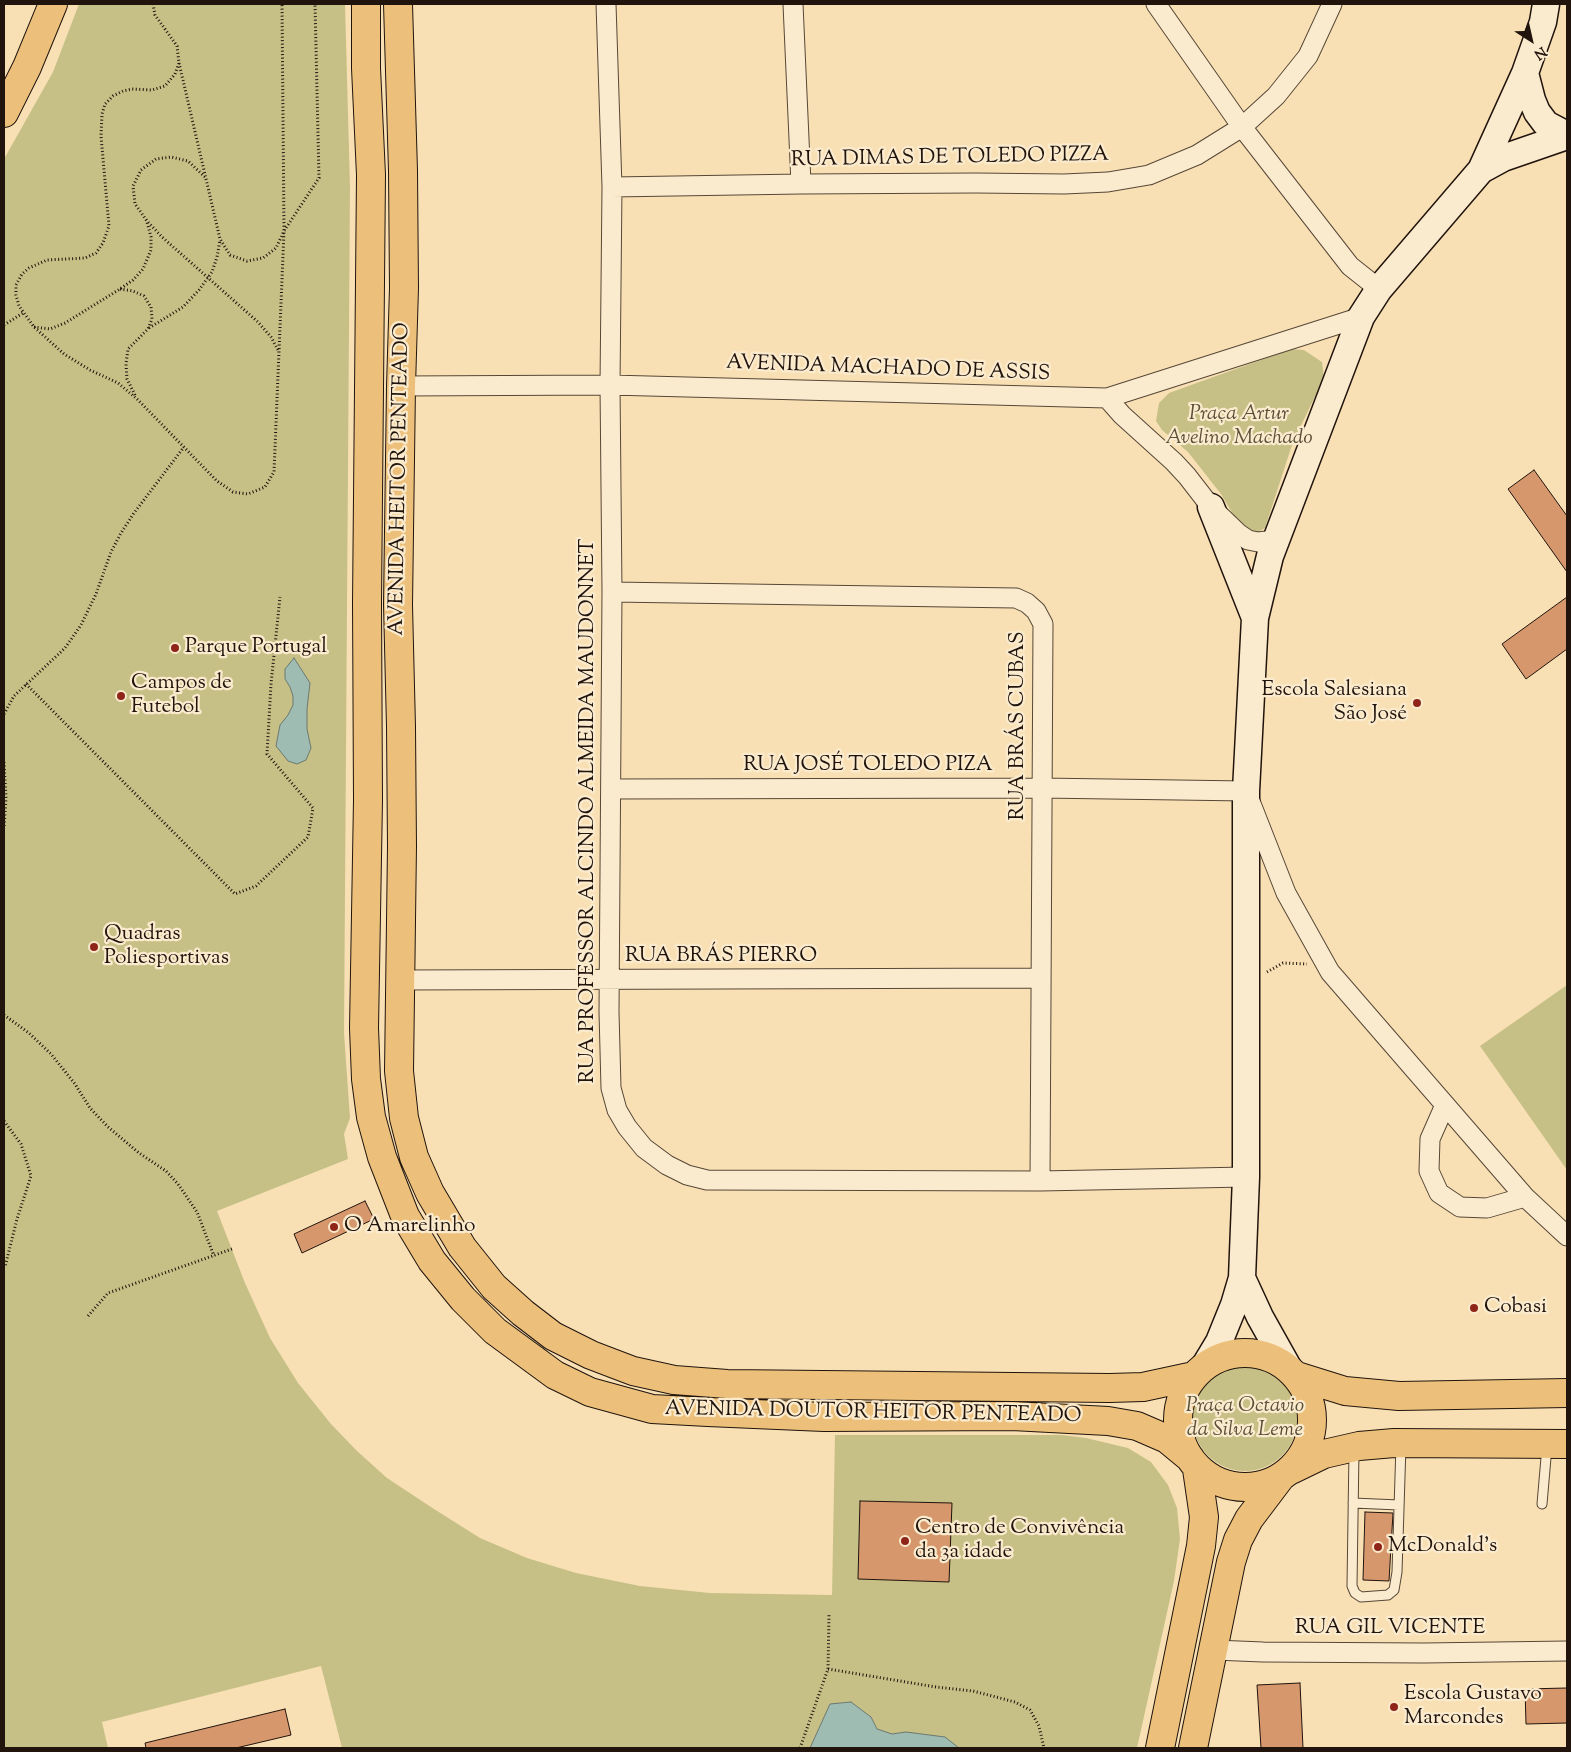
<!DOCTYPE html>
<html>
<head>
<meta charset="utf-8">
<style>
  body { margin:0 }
  #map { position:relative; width:1571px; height:1752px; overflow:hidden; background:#f9e0b4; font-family:"Sorts Mill Goudy",serif }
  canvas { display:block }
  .frame { position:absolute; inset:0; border:5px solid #20140d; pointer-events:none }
  .north { position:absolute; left:1506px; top:15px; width:50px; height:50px; -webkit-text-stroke:4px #fbebce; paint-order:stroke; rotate:145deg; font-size:14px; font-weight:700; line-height:20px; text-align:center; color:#20140d }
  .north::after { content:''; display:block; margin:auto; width:18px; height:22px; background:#20140d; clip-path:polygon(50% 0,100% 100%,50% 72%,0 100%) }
</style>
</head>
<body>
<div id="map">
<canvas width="1571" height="1752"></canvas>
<div class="frame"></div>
<div class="north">N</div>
</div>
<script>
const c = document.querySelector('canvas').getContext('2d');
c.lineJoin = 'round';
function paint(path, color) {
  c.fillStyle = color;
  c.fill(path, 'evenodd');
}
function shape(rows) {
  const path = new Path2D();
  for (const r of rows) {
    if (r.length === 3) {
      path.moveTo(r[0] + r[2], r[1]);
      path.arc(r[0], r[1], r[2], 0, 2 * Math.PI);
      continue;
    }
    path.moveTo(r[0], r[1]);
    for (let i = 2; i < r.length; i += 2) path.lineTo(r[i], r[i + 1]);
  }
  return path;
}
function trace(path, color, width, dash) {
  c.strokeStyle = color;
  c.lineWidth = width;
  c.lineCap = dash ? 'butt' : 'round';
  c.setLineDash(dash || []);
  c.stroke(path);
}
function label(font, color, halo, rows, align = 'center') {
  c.font = font + ' "Sorts Mill Goudy",serif';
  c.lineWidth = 4.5;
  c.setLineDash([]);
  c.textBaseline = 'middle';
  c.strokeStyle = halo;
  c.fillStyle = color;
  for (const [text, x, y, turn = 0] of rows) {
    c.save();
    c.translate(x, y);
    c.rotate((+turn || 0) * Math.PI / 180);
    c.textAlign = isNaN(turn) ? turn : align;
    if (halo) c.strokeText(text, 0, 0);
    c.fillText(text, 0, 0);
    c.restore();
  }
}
paint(shape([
  [79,4,345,4,350,187,344,1033,350,1118,344,1134,348,1159,217,1211,245,1283,270,1338,298,1383,331,1424,357,1451,387,1478,434,1509,480,1538,527,1558,576,1573,640,1586,710,1593,832,1595,835,1435,1062,1435,1086,1438,1128,1448,1151,1462,1168,1485,1177,1508,1180,1539,1174,1581,1137,1748,342,1748,321,1666,102,1722,108,1748,4,1748,4,159,53,72],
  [1291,349,1304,350,1322,362,1324,378,1293,442,1265,528,1258,532,1248,533,1241,528,1221,494,1188,452,1162,430,1156,421,1159,403,1169,393],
  [1567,985,1567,1170,1480,1046],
  [1245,1419,52]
]), '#c6c087');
const water = shape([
  [294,658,310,683,307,709,307,729,311,748,306,760,297,764,288,761,276,746,280,725,288,715,293,705,293,696,290,687,285,679,285,669,294,658],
  [851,1702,871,1717,877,1729,892,1734,906,1732,945,1737,959,1748,810,1748,830,1704,851,1702]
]);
paint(water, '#9fbcb3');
trace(water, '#6c7971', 1);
const building = shape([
  [1534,470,1567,516,1567,572,1508,489,1534,470],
  [1567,597,1567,649,1526,679,1502,644,1567,597],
  [365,1201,374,1219,302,1253,294,1234,365,1201],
  [860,1501,952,1503,949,1582,858,1579,860,1501],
  [1365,1512,1393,1513,1389,1581,1363,1580,1365,1512],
  [1300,1683,1303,1748,1261,1748,1257,1685,1300,1683],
  [1567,1688,1567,1723,1526,1724,1525,1689,1567,1688],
  [285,1709,291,1735,236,1748,146,1748,145,1743,285,1709]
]);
paint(building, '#d6976d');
trace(building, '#20140d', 1);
const lane = shape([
  [1354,1450,1352,1586,1355,1593,1361,1597,1388,1595,1394,1590,1397,1572,1401,1445],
  [1353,1503,1399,1505],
  [1542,1504,1547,1446]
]);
const street = shape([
  [606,4,612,187,610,385,612,592,609,1012,611,1088,617,1110,627,1127,644,1148,667,1165,687,1175,707,1180,1040,1181,1246,1177],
  [793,4,801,184],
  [1156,4,1242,127,1350,266,1379,289],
  [612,187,801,184,976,183,1064,184,1108,182,1149,175,1197,155,1242,127,1276,96,1308,56,1332,4],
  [401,386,610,385,1107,398,1361,317],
  [1107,398,1122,415,1174,462,1187,476,1211,507,1239,534,1248,540,1258,542,1276,540],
  [612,592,1016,598,1027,603,1036,611,1043,624,1040,1181],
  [611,789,1041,788,1246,791,1286,893,1330,972,1525,1197,1567,1236],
  [401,980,1041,978],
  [1445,1105,1430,1139,1429,1171,1439,1193,1460,1207,1487,1208,1525,1197],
  [1214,1650,1263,1652,1424,1653,1567,1651]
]);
const secondary = shape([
  [1525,73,1532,100,1537,112,1546,124,1567,135],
  [1481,170,1525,73,1543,22,1546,4],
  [1211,507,1255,618],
  [1204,1367,1219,1342,1234,1305,1242,1278],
  [1288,1367,1260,1317,1242,1278,1246,1177,1246,791,1255,618,1270,556,1361,317,1379,289,1481,170,1503,158,1567,136]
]);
const primary = shape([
  [366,4,366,68,371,175,367,603,368,800,364,1028,366,1079,371,1117,382,1157,405,1216,432,1261,463,1299,495,1331,555,1375,590,1392,652,1409,708,1412,824,1417,1012,1416,1108,1421,1137,1426,1167,1439,1190,1458],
  [398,4,403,171,404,288,401,386,398,605,401,727,402,846,399,1071,404,1118,414,1157,430,1193,462,1247,494,1287,523,1313,553,1336,591,1355,633,1371,674,1380,727,1384,1110,1388,1143,1387,1194,1376],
  [4,113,27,67,53,4],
  [1245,1420,67],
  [1297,1376,1345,1391,1399,1396,1567,1393],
  [1291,1470,1324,1454,1359,1446,1394,1443,1567,1444],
  [1160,1748,1201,1546,1204,1517,1197,1469],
  [1193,1748,1231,1562,1238,1540,1249,1519,1280,1478]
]);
trace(lane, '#564737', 11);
trace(street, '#564737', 21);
trace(secondary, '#20140d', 29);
trace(primary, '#20140d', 30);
trace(shape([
  [153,4,155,15,177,46,179,63,175,74,165,86,152,90,132,89,123,91,113,96,105,104,102,114,101,136,109,226,103,243,96,253,85,258,47,260,29,268,22,274,16,285,16,295,19,306,34,327,64,354,90,370,118,383,137,399,217,481,233,492,248,494,265,487,274,472,284,231,282,4],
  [179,63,220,239,230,255,247,261,263,258,276,248,284,231,319,178,315,4],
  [205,177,188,161,171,157,156,159,141,170,133,186,135,204,147,221,162,237,258,322,271,337,278,350],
  [120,289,133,291,144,296,151,307,152,319,148,329,128,349,126,364,127,379,136,397],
  [4,325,23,313],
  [34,327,50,329,65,323,120,289,133,280,143,269,151,250,151,237,147,222],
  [149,328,183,307,199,290,212,272,217,257,220,240],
  [26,684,235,894,256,886,308,837,313,808,267,754,271,684,280,597],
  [4,714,14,696,65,648,81,625,96,594,111,552,121,533,134,513,184,447],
  [4,762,6,798,4,828],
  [1267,972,1283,963,1307,964],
  [4,1015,29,1033,51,1054,75,1084,90,1108,107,1126,139,1153,166,1171,178,1184,197,1212,214,1256],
  [4,1121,21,1144,31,1176,17,1219,5,1267],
  [88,1316,108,1293,232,1249],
  [828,1669,936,1687,973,1691,1015,1702,1030,1710,1039,1726,1044,1748],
  [800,1748,828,1669,829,1615]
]), '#20140d', 3, [1, 2.5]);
trace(lane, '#fbebce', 9);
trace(street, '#fbebce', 19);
trace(secondary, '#fbebce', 26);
trace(primary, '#ecc07a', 28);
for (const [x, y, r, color] of [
  [175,648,5,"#8f2418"],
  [121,696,5,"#8f2418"],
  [1417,703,5,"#8f2418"],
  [94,947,5,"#8f2418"],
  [334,1227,5,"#8f2418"],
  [1474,1308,5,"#8f2418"],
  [905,1541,5,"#8f2418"],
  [1378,1547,5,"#8f2418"],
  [1394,1707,5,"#8f2418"]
]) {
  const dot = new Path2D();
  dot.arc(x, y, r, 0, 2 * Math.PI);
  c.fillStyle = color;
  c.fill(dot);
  trace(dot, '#fbebce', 2);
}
label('21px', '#20140d', '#fbebce', [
  ["RUA DIMAS DE TOLEDO PIZZA",950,159,-1],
  ["AVENIDA MACHADO DE ASSIS",888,370,2],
  ["AVENIDA HEITOR PENTEADO",401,479,-89],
  ["RUA BRÁS CUBAS",1019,726,-90],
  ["RUA JOSÉ TOLEDO PIZA",868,766],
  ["RUA PROFESSOR ALCINDO ALMEIDA MAUDONNET",589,811,-90],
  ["RUA BRÁS PIERRO",721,957],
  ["AVENIDA DOUTOR HEITOR PENTEADO",873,1414,1],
  ["RUA GIL VICENTE",1390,1629]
]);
label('italic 21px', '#5a5038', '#fbebce', [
  ["Praça Artur",1239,415],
  ["Avelino Machado",1239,439],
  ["Praça Octavio",1245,1407],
  ["da Silva Leme",1245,1431]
]);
label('21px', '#20140d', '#fbebce', [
  ["Parque Portugal",185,648],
  ["Campos de",131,684],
  ["Futebol",131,708],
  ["Escola Salesiana",1407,691,"right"],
  ["São José",1407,715,"right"],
  ["Quadras",104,935],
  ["Poliesportivas",104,959],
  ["O Amarelinho",344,1227],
  ["Cobasi",1484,1308],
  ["Centro de Convivência",915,1529],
  ["da 3a idade",915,1553],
  ["McDonald's",1388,1547],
  ["Escola Gustavo",1404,1695],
  ["Marcondes",1404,1719]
], 'left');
</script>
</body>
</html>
